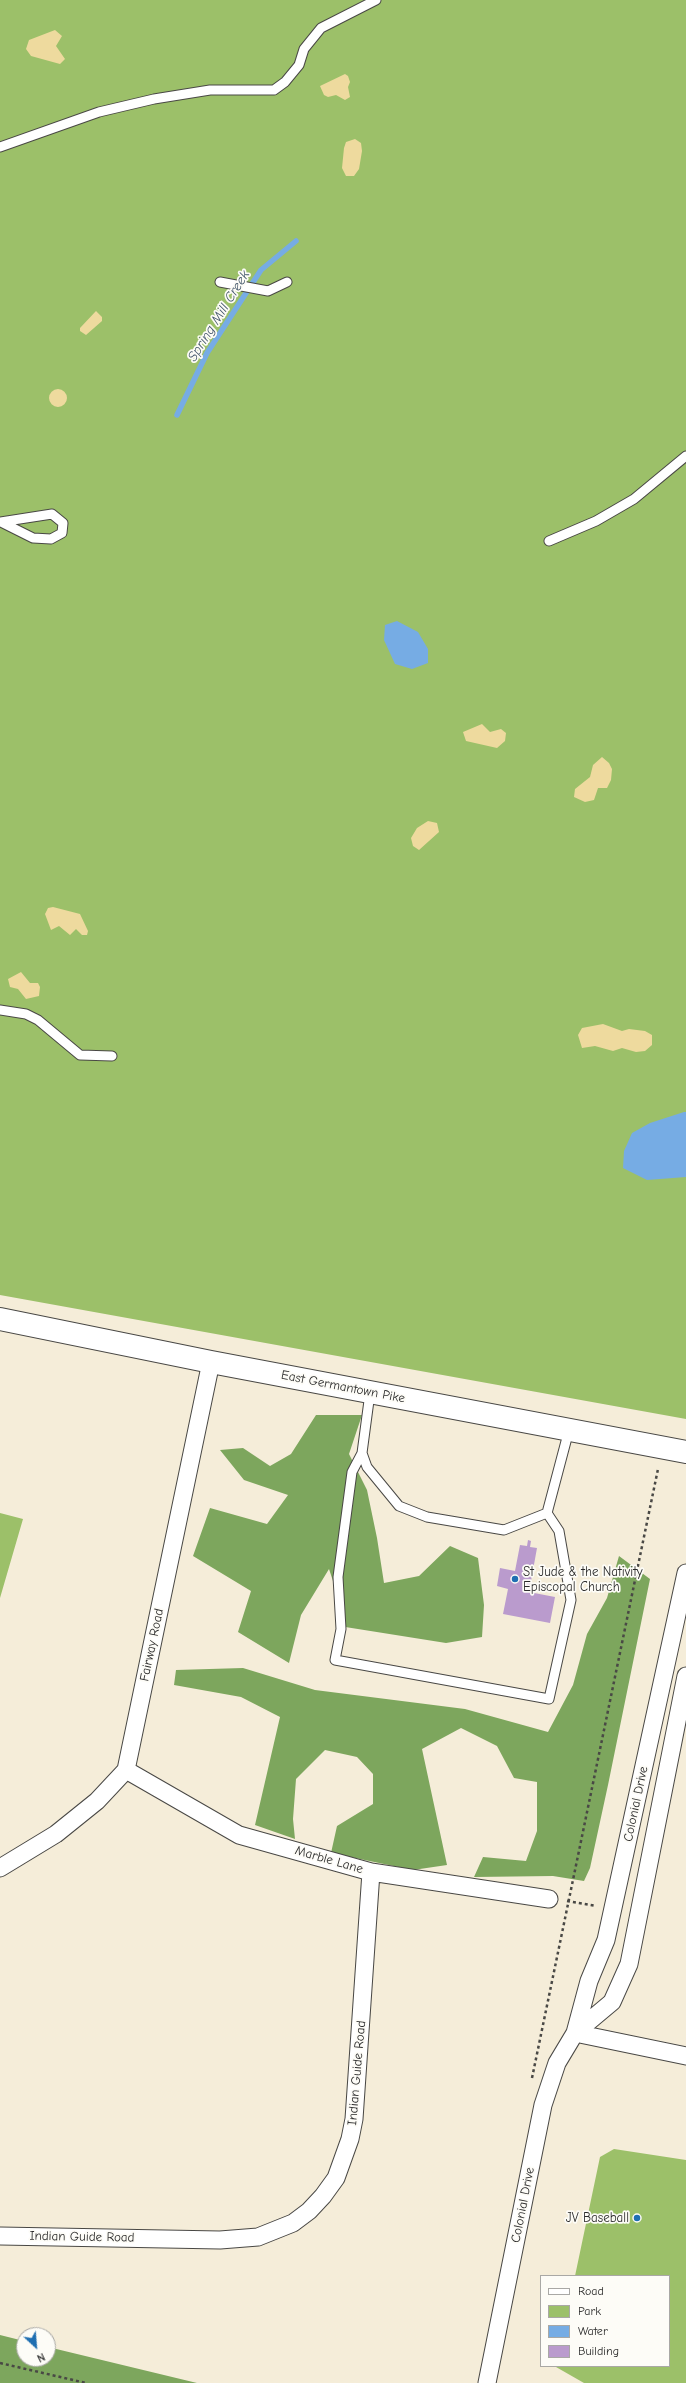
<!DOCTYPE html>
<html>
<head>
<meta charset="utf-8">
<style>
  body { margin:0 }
  #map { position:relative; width:686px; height:2383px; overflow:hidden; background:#f5edd9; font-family:"Comic Neue",sans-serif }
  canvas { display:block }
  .legend { position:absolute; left:540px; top:2275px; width:130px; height:92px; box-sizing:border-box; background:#fdfcf7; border:1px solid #a9a8a5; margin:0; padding:5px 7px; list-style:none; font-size:12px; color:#2b2b2b }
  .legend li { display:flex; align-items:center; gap:8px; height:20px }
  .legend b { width:20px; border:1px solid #a9a8a5 }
  .north { position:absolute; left:16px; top:2327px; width:40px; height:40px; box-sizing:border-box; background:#fdfcf7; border:1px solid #a9a8a5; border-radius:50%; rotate:154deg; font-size:11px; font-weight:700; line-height:16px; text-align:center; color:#2b2b2b }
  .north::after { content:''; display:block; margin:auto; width:14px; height:18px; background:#1f6fb2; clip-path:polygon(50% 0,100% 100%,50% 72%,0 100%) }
</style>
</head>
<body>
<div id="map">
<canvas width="686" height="2383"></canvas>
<ul class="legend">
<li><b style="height:5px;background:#fff"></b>Road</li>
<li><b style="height:11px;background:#9cc069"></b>Park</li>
<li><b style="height:11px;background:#76ace4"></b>Water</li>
<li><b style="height:11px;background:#ba9bcd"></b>Building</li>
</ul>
<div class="north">N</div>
</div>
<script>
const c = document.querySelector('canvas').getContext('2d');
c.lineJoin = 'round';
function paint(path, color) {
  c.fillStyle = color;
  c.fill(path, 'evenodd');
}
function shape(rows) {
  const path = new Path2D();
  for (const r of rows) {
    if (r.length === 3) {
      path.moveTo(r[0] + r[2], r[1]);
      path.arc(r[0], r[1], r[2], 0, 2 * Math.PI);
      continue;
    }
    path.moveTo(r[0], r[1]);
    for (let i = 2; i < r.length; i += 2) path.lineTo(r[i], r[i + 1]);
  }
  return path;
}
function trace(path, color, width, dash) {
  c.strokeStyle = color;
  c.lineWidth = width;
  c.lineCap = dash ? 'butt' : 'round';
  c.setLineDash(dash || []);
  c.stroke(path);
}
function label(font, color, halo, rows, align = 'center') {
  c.font = font + ' "Comic Neue",sans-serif';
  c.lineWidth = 3.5;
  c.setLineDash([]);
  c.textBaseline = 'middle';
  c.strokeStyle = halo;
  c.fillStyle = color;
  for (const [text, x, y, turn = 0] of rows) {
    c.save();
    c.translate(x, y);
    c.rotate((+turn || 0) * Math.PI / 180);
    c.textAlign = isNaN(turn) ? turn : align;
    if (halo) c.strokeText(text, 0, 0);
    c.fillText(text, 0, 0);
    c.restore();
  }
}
paint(shape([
  [0,0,686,0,686,1419,0,1295],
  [0,1513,23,1519,0,1598],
  [614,2149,686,2160,686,2383,584,2383,556,2367,669,2366,669,2276,575,2276,600,2157]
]), '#9cc069');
paint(shape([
  [316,1415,362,1415,349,1454,367,1490,377,1538,384,1583,419,1576,450,1546,478,1558,484,1605,482,1637,446,1643,339,1626,339,1599,329,1569,301,1615,289,1663,238,1632,251,1591,193,1556,210,1508,267,1524,288,1495,244,1480,220,1450,243,1448,270,1466,291,1454],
  [619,1556,650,1579,608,1785,590,1868,584,1881,553,1876,474,1877,483,1857,526,1861,537,1831,537,1782,514,1778,497,1746,461,1728,422,1749,447,1865,413,1870,331,1853,337,1826,373,1804,373,1774,357,1757,325,1750,296,1779,293,1819,295,1839,255,1825,280,1717,241,1697,174,1685,176,1670,243,1668,315,1690,465,1709,548,1732,573,1685,587,1634,607,1598],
  [0,2335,24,2341,24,2359,48,2359,48,2347,197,2383,0,2383]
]), '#7da65d');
paint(shape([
  [55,30,62,36,56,46,65,59,60,64,31,56,26,49,29,40],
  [345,74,348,76,350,82,348,87,350,97,345,100,336,95,328,97,324,95,320,86],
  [355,139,361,143,362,151,359,169,354,176,346,176,342,168,344,148,346,142],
  [96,311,102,317,102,321,86,335,80,331,80,328],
  [58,398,9],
  [482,724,490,732,501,729,506,733,505,741,497,748,466,741,463,732],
  [602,757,609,763,612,769,611,780,607,788,598,788,594,800,585,802,574,797,575,789,590,777,593,765],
  [428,821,437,823,439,832,419,850,413,846,411,838,417,828],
  [53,907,80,914,88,931,87,935,82,935,76,929,70,935,59,926,51,930,45,914,48,908],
  [21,972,30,983,38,983,40,987,39,996,26,999,18,989,10,987,8,979],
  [603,1024,622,1031,629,1029,645,1031,652,1035,652,1045,645,1051,636,1052,622,1048,613,1051,595,1046,582,1048,578,1035,582,1028]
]), '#eeda9e');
paint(shape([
  [397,621,418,632,428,649,428,663,412,669,395,664,384,640,385,625],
  [684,1112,686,1112,686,1177,647,1180,623,1168,624,1151,632,1133,650,1123]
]), '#76ace4');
trace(shape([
  [177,415,207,353,261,270,296,241]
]), '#76ace4', 5.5);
paint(shape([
  [528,1540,531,1541,530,1547,537,1548,529,1592,555,1597,550,1623,503,1614,508,1589,497,1586,500,1568,515,1571,520,1545,527,1546]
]), '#ba9bcd');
const lane = shape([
  [0,147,99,112,154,99,210,90,274,90,285,82,299,65,304,49,321,28,376,0],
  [220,282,268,291,287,282],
  [0,522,52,514,63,523,62,533,51,539,33,538,1,522],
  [549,541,596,521,634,499,686,456],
  [0,1010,26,1014,38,1020,80,1055,112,1056],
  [370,1393,362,1453,352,1472,338,1577,341,1629,335,1660,549,1699,571,1600,559,1531,547,1513],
  [362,1453,367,1467,399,1506,427,1517,504,1530,547,1513],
  [547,1513,569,1430]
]);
const street = shape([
  [126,1770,239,1835,371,1872,549,1899],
  [0,1868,56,1834,97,1801,126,1770,211,1362],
  [575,2033,612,2002,629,1964,686,1676],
  [575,2033,686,2056],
  [0,2236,220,2240,258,2237,293,2223,309,2211,323,2196,336,2178,350,2139,354,2119,371,1872],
  [487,2383,543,2105,557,2063,575,2033,589,1981,606,1940,686,1573]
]);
const primary = shape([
  [0,1319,211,1362,686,1452]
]);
trace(lane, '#494845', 11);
trace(street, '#494845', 19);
trace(primary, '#494845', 24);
trace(shape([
  [567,1901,596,1906],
  [532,2078,658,1469],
  [0,2363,86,2383]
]), '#494845', 2.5, [3, 3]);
trace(lane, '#fff', 9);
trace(street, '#fff', 17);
trace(primary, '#fff', 22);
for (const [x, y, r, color] of [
  [515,1579,4,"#1f6fb2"],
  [637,2218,4,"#1f6fb2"]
]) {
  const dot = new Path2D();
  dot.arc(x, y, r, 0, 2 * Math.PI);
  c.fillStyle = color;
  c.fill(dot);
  trace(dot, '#fdfcf7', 1.5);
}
label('13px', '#2b2b2b', '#fdfcf7', [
  ["East Germantown Pike",343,1387,11],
  ["Fairway Road",152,1645,-78],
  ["Colonial Drive",636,1804,-78],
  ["Marble Lane",329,1860,16],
  ["Indian Guide Road",357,2073,-85],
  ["Colonial Drive",523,2205,-79],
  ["Indian Guide Road",82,2237,1]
]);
label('13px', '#2b2b2b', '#fdfcf7', [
  ["St Jude & the Nativity",523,1572],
  ["Episcopal Church",523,1587],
  ["JV Baseball",629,2218,"right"]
], 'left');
label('italic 14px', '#45586c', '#fdfcf7', [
  ["Spring Mill Creek",219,316,-58]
]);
</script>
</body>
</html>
